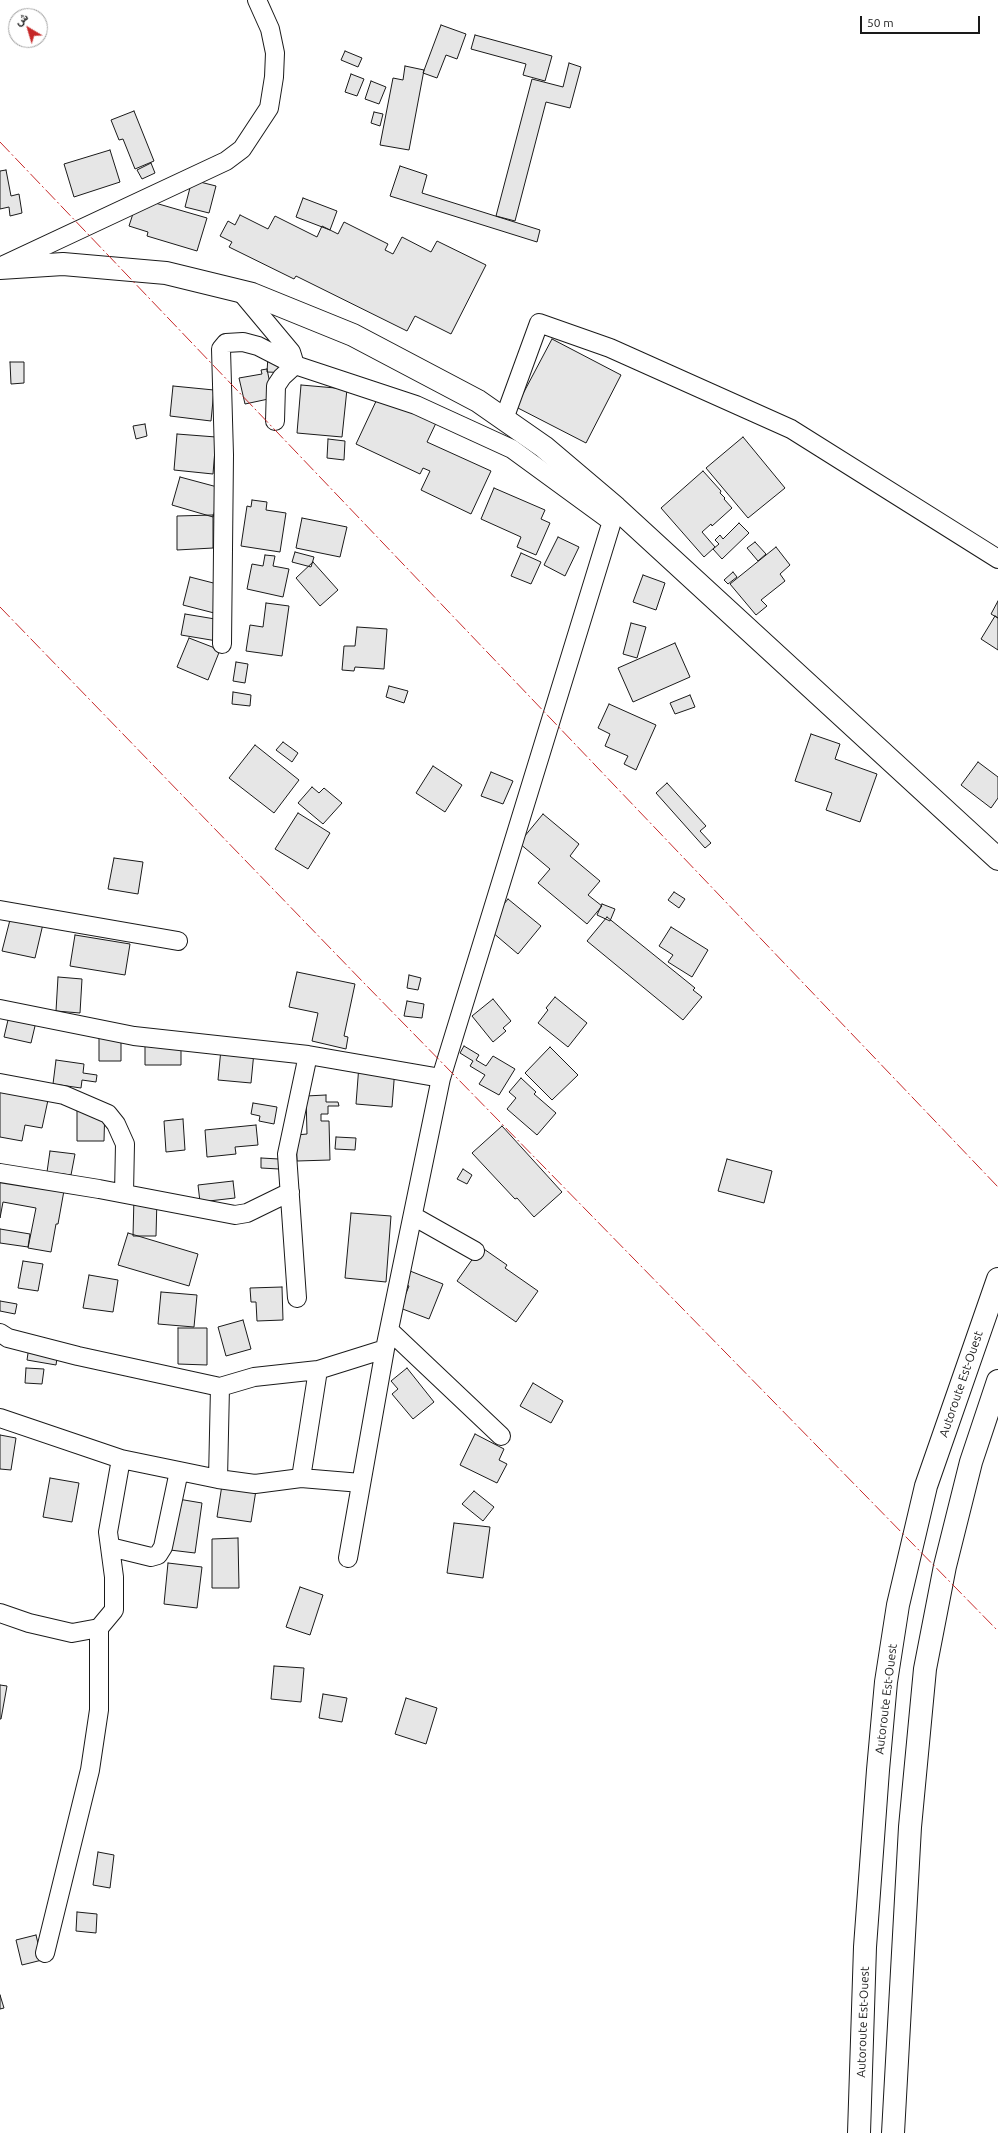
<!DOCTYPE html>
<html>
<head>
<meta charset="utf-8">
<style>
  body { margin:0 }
  #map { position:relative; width:998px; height:2133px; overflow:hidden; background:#fff; font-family:Ubuntu,Vazirmatn,sans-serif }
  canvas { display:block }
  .north { position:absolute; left:8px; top:8px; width:40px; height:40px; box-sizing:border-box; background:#fff; border:1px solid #a3a3a3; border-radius:50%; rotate:322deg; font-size:11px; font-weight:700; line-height:16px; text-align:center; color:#1a1a1a }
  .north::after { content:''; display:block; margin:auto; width:14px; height:18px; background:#c62828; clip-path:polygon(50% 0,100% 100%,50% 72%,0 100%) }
  .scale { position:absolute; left:860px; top:16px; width:120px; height:18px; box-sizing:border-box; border:2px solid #1a1a1a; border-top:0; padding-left:5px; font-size:12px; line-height:14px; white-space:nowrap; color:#1a1a1a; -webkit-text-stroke:3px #fff; paint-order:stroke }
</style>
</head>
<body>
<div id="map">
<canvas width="998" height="2133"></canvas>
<div class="north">ش</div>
<div class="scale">50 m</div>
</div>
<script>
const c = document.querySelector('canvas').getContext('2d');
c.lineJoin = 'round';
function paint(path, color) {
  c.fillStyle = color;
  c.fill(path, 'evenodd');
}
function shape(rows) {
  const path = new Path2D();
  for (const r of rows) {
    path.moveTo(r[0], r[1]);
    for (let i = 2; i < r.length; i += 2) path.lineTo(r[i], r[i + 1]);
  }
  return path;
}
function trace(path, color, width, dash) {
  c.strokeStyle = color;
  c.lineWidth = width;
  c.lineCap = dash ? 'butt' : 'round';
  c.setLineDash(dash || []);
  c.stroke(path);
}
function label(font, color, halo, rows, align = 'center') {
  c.font = font + ' Ubuntu,sans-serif';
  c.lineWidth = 3;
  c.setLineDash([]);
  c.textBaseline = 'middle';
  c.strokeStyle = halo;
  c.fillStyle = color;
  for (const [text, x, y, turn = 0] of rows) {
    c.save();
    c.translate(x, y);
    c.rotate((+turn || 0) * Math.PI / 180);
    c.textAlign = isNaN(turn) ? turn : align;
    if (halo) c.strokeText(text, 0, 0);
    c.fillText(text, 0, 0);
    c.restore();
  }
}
const building = shape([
  [441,25,466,34,457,59,446,55,437,78,423,73,441,25],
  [475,35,552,56,545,81,523,75,526,64,471,49,475,35],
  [345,51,362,58,358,67,341,60,345,51],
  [569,63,581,67,570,108,546,102,515,221,496,216,532,79,563,87,569,63],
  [405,66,424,70,409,150,380,145,393,78,403,80,405,66],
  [351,74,364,79,357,96,345,92,351,74],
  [371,81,386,87,379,104,365,99,371,81],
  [134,111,154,161,135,169,123,139,119,140,111,120,134,111],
  [374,112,383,114,380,126,371,123,374,112],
  [110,150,120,182,74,197,64,164,110,150],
  [151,163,155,173,142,179,137,170,151,163],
  [400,166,427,175,422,193,540,230,537,242,390,196,400,166],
  [6,170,11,196,19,194,22,213,10,216,9,207,0,209,0,171,6,170],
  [192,180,216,186,209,213,185,207,192,180],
  [138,198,207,218,197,251,147,236,148,232,129,226,138,198],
  [303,198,337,211,330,230,296,217,303,198],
  [240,215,268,229,275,216,317,237,322,226,338,234,344,222,388,244,385,250,393,254,402,237,431,252,437,241,486,265,451,334,415,316,407,331,296,276,294,279,229,247,232,242,220,236,228,221,235,225,240,215],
  [552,339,621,375,586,443,516,407,552,339],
  [268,356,291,373,267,372,268,356],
  [10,362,24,362,24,383,11,384,10,362],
  [267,369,273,398,245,404,239,378,262,374,261,370,267,369],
  [301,385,347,389,342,437,297,433,301,385],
  [173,386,214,390,211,421,170,416,173,386],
  [378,397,436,423,427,442,491,471,471,514,421,490,430,471,423,468,420,474,356,444,378,397],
  [145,424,147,436,136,439,133,426,145,424],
  [177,434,216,437,213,474,174,470,177,434],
  [743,437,785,488,748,518,706,468,743,437],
  [328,439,345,441,344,460,327,458,328,439],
  [703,471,721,491,720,493,725,498,724,499,732,508,712,526,711,524,702,532,715,547,704,557,661,508,703,471],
  [180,477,221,488,213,517,172,505,180,477],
  [494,488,545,510,541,519,550,523,536,555,517,547,521,537,481,519,494,488],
  [252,500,267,502,266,510,286,513,280,552,241,546,247,506,251,507,252,500],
  [213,515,213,548,177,550,177,516,213,515],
  [302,518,347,527,340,557,296,548,302,518],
  [739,523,749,533,722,559,713,549,719,544,715,540,720,535,723,539,739,523],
  [558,537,579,547,565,576,544,565,558,537],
  [755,542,766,554,758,561,747,548,755,542],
  [776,547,790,565,780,574,785,581,761,600,767,606,756,615,730,584,776,547],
  [295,552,314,557,311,567,292,562,295,552],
  [521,553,541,562,531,584,511,576,521,553],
  [265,555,275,556,273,566,289,569,283,597,247,589,252,564,263,566,265,555],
  [313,562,338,590,320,606,296,578,313,562],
  [733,572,737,577,728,584,724,580,733,572],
  [643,575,665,583,656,610,633,602,643,575],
  [190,577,225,586,218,614,183,605,190,577],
  [998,601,998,618,991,614,998,601],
  [266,603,289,606,282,656,246,651,250,625,263,627,266,603],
  [185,614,227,621,223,642,181,635,185,614],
  [995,616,998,618,998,650,981,639,995,616],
  [631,623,646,627,637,658,623,654,631,623],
  [357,627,387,629,384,669,355,667,354,671,342,670,344,646,355,646,357,627],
  [189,638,220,650,208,680,177,667,189,638],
  [675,643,690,677,633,702,618,668,675,643],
  [236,662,248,664,245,683,233,681,236,662],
  [389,686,408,691,404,703,386,697,389,686],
  [233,692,251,695,250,706,232,704,233,692],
  [690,695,695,707,675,714,670,703,690,695],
  [609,704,656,725,636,770,624,764,628,756,605,746,610,734,598,728,609,704],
  [811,734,840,744,835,759,877,774,860,822,826,810,832,793,795,781,811,734],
  [283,742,298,753,292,762,276,750,283,742],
  [255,745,299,780,274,813,229,778,255,745],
  [978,762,998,777,998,798,991,808,961,785,978,762],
  [433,766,462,785,445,812,416,793,433,766],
  [491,772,513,781,503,804,481,796,491,772],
  [667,783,706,826,700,831,711,843,705,848,656,793,667,783],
  [312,787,319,793,324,788,342,803,323,824,298,803,312,787],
  [298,813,330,833,308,869,275,849,298,813],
  [543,814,579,844,570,856,600,881,588,895,602,906,587,924,538,883,550,869,519,843,543,814],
  [114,858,143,862,138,894,108,889,114,858],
  [674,892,685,899,679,908,668,900,674,892],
  [508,899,541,926,518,954,492,932,498,925,492,919,508,899],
  [602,904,615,909,610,921,597,915,602,904],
  [11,916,43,924,35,958,2,951,11,916],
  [607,917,695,988,693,990,702,997,683,1020,587,941,607,917],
  [671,927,708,950,692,977,668,962,673,955,659,946,671,927],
  [75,935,130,944,125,975,70,966,75,935],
  [297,972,355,984,344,1036,348,1037,346,1049,312,1041,318,1013,289,1007,297,972],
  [409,975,421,978,418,990,407,988,409,975],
  [58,977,82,979,80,1013,56,1011,58,977],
  [555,997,587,1023,568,1047,538,1023,548,1010,546,1008,555,997],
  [493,999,511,1021,503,1028,506,1031,493,1042,472,1016,493,999],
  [407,1001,424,1004,422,1018,404,1016,407,1001],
  [12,1003,39,1009,31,1043,4,1037,12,1003],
  [99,1035,121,1035,121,1061,99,1061,99,1035],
  [145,1036,181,1036,181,1065,145,1065,145,1036],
  [464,1046,479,1055,476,1060,486,1066,493,1056,515,1069,499,1095,479,1084,485,1075,470,1066,473,1061,460,1053,464,1046],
  [550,1047,578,1075,552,1100,525,1073,550,1047],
  [221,1049,254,1052,251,1083,218,1080,221,1049],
  [56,1060,84,1064,83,1073,97,1075,96,1082,82,1080,81,1088,53,1084,56,1060],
  [359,1065,395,1068,392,1107,356,1104,359,1065],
  [521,1078,536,1092,534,1094,556,1113,537,1135,507,1109,516,1098,509,1092,521,1078],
  [0,1080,48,1100,42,1128,25,1125,22,1141,0,1137,0,1080],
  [326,1095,326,1102,338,1102,339,1106,328,1106,328,1114,321,1114,321,1121,329,1121,330,1160,297,1161,296,1135,307,1134,306,1096,326,1095],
  [253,1103,277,1107,274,1124,259,1121,260,1116,251,1114,253,1103],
  [77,1104,105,1104,104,1141,77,1141,77,1104],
  [183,1119,185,1150,166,1152,164,1121,183,1119],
  [256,1125,258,1145,235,1147,236,1154,207,1157,205,1130,256,1125],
  [502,1126,562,1192,534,1217,517,1198,515,1199,472,1153,502,1126],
  [336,1137,356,1138,355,1150,335,1149,336,1137],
  [50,1151,75,1154,71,1175,47,1172,50,1151],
  [261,1158,279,1159,279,1169,261,1168,261,1158],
  [727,1159,772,1171,764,1203,718,1191,727,1159],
  [463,1169,472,1175,467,1184,457,1179,463,1169],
  [0,1174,65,1185,58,1224,56,1224,51,1252,28,1248,36,1208,3,1202,0,1218,0,1174],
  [233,1181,235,1198,200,1202,198,1185,233,1181],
  [134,1197,157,1198,156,1236,133,1236,134,1197],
  [351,1213,391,1216,386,1282,345,1278,351,1213],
  [0,1229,30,1234,28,1247,0,1243,0,1229],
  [128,1233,198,1254,189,1286,118,1265,128,1233],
  [481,1247,507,1265,505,1268,538,1291,516,1322,457,1281,481,1247],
  [23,1261,43,1264,38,1291,18,1288,23,1261],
  [410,1271,443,1284,429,1319,400,1308,409,1286,405,1284,410,1271],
  [89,1275,118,1280,113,1312,83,1308,89,1275],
  [282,1287,283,1320,257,1321,256,1302,251,1302,250,1288,282,1287],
  [161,1292,197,1295,194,1327,158,1324,161,1292],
  [0,1301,17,1304,15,1314,0,1311,0,1301],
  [243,1320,251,1349,226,1356,218,1327,243,1320],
  [178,1328,207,1328,207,1365,178,1364,178,1328],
  [30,1340,59,1345,56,1365,27,1360,30,1340],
  [26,1368,44,1369,42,1384,25,1383,26,1368],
  [407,1368,434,1402,413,1419,392,1394,398,1389,391,1381,407,1368],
  [533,1383,563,1401,551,1423,520,1406,533,1383],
  [475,1434,504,1449,499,1460,507,1464,497,1483,460,1465,475,1434],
  [0,1435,16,1438,11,1470,0,1469,0,1435],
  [50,1478,79,1483,72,1522,43,1517,50,1478],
  [222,1485,256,1490,251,1522,217,1517,222,1485],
  [474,1491,494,1507,483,1521,462,1504,474,1491],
  [178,1499,202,1503,195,1553,170,1550,178,1499],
  [454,1523,490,1527,483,1578,447,1573,454,1523],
  [238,1538,239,1588,212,1588,212,1539,238,1538],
  [168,1563,202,1567,197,1608,164,1604,168,1563],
  [300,1587,323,1595,310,1635,286,1627,300,1587],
  [274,1666,304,1668,301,1702,271,1699,274,1666],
  [0,1685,7,1686,1,1719,0,1719,0,1685],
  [323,1694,347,1698,342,1722,319,1718,323,1694],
  [406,1698,437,1708,426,1744,395,1734,406,1698],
  [98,1852,114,1855,110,1888,93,1885,98,1852],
  [77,1912,97,1914,96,1933,76,1931,77,1912],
  [36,1935,42,1960,22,1965,16,1940,36,1935],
  [0,1995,4,2008,0,2009,0,1995]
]);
paint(building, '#e6e6e6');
trace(building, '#1a1a1a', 1);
const minor = shape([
  [4,265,226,161,242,149,269,108,274,77,275,53,270,29,257,0],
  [240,291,291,352,295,365,282,377,276,386,275,421],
  [504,419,539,323,610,348,791,429,998,559],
  [222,644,224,455,221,349,226,343,243,342,258,346,295,365,416,405,512,449,612,522],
  [0,910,178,941],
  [0,1009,134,1036,308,1055,441,1078],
  [0,1083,64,1095,108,1114,116,1124,125,1144,124,1193],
  [0,1173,99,1189,235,1215,247,1213,290,1192],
  [413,1216,475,1251],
  [297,1298,287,1154,308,1055],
  [389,1330,501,1436],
  [0,1333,8,1338,78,1356,220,1387,254,1377,318,1370,385,1349],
  [0,1418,121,1459,218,1479,255,1484,301,1478,361,1483],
  [301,1478,318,1370],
  [218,1479,220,1387],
  [110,1547,151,1557,158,1555,163,1547,179,1471],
  [348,1558,385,1349,441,1078,616,508],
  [0,1613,29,1623,72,1633,99,1628,114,1610,114,1577,108,1532,121,1459],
  [45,1953,90,1770,99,1710,99,1628]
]);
const major = shape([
  [0,268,63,264,166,273,252,294,353,335,478,401,544,447,616,508,998,859]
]);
const highway = shape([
  [859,2133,865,1947,878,1770,886,1682,898,1605,926,1486,998,1279],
  [893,2133,910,1827,925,1669,945,1566,971,1462,998,1381]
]);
trace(minor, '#1a1a1a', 20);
trace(major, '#1a1a1a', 24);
trace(highway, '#1a1a1a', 24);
trace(minor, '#fff', 18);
trace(major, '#fff', 22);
trace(highway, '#fff', 22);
trace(shape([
  [0,142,998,1187],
  [0,607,364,983,998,1631]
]), '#c62828', 1, [14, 3, 2, 3]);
label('12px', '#1a1a1a', '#fff', [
  ["Autoroute Est-Ouest",961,1384,-71],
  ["Autoroute Est-Ouest",886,1699,-83],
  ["Autoroute Est-Ouest",863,2022,-88]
]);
</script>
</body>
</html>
